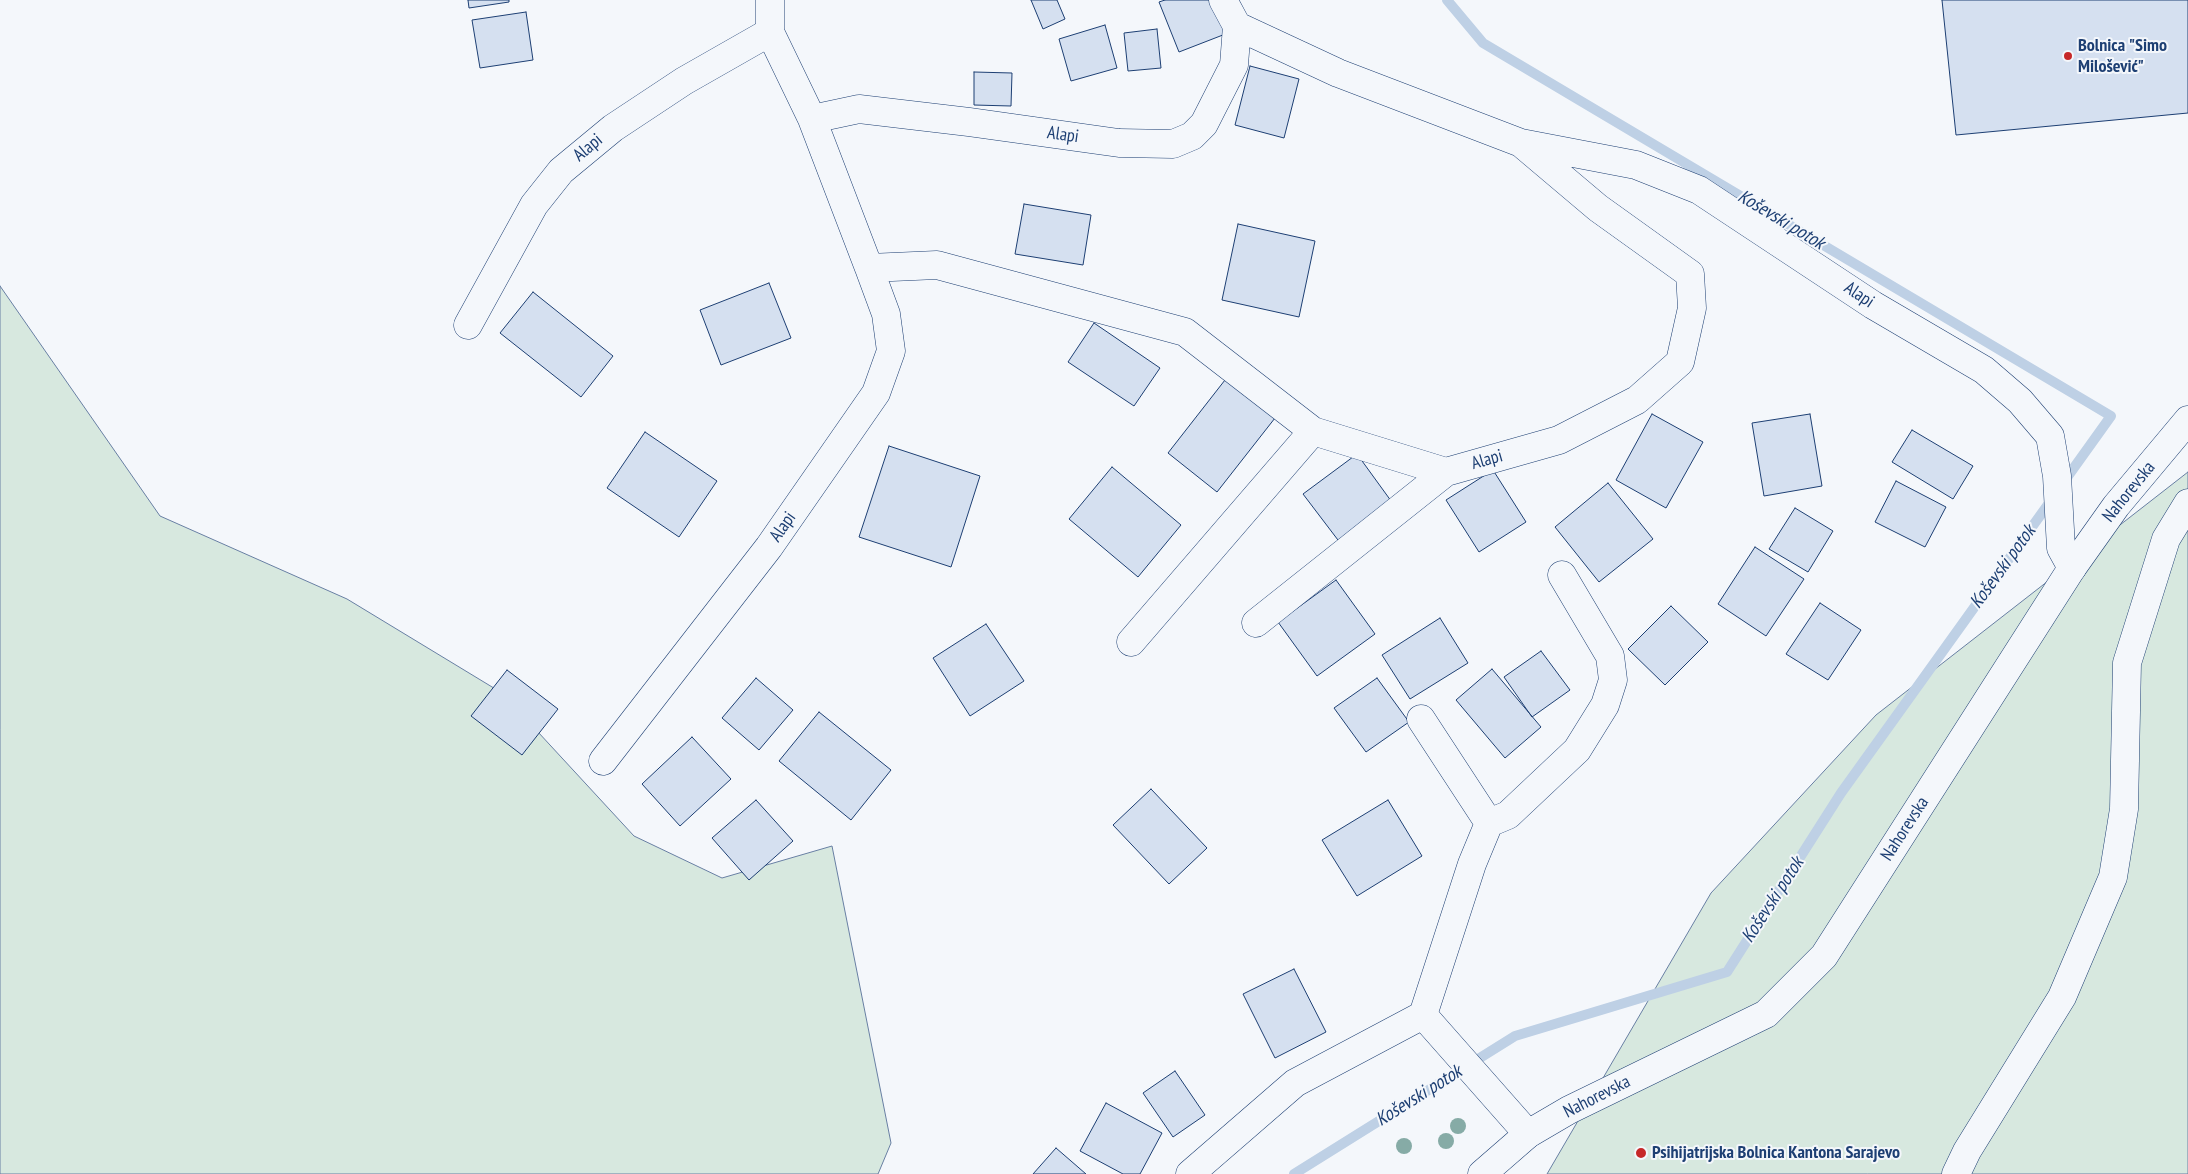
<!DOCTYPE html>
<html>
<head>
<meta charset="utf-8">
<style>
  body { margin:0 }
  canvas { display:block; background:#f4f7fb }
</style>
</head>
<body>
<canvas width="2188" height="1174"></canvas>
<script>
const c = document.querySelector('canvas').getContext('2d');
c.lineJoin = 'round';
function paint(path, color) {
  c.fillStyle = color;
  c.fill(path, 'evenodd');
}
function shape(rows) {
  const path = new Path2D();
  for (const r of rows) {
    path.moveTo(r[0], r[1]);
    for (let i = 2; i < r.length; i += 2) path.lineTo(r[i], r[i + 1]);
  }
  return path;
}
function trace(path, color, width, dash) {
  c.strokeStyle = color;
  c.lineWidth = width;
  c.lineCap = dash ? 'butt' : 'round';
  c.setLineDash(dash || []);
  c.stroke(path);
}
function label(font, color, halo, rows, align = 'center') {
  c.font = font + ' "PT Sans Narrow",sans-serif';
  c.lineWidth = 4;
  c.setLineDash([]);
  c.textBaseline = 'middle';
  c.strokeStyle = halo;
  c.fillStyle = color;
  for (const [text, x, y, turn = 0] of rows) {
    c.save();
    c.translate(x, y);
    c.rotate((+turn || 0) * Math.PI / 180);
    c.textAlign = isNaN(turn) ? turn : align;
    if (halo) c.strokeText(text, 0, 0);
    c.fillText(text, 0, 0);
    c.restore();
  }
}
const green = shape([
  [0,286,160,516,347,599,502,693,634,836,722,878,832,846,891,1143,878,1174,0,1174,0,286],
  [2188,472,2188,1174,1547,1174,1711,893,1876,715,2188,472]
]);
paint(green, '#d7e8df');
trace(green, '#687fa3', 1);
trace(shape([
  [1447,0,1483,43,2111,416,2063,483],
  [1294,1174,1515,1036,1727,972,1841,793,2052,499]
]), '#bed0e5', 10);
const building = shape([
  [468,0,509,0,509,2,469,8,468,0],
  [1031,0,1057,0,1065,19,1043,29,1031,0],
  [1165,0,1215,0,1228,33,1179,52,1159,2,1165,0],
  [1942,0,2188,0,2188,113,1956,135,1942,0],
  [526,12,533,60,480,68,472,20,526,12],
  [1105,25,1117,68,1071,81,1059,39,1105,25],
  [1157,29,1161,68,1128,71,1124,33,1157,29],
  [1250,66,1299,79,1284,138,1235,125,1250,66],
  [974,72,1012,73,1011,106,974,105,974,72],
  [1024,204,1091,215,1083,265,1015,254,1024,204],
  [1238,224,1315,241,1299,317,1222,300,1238,224],
  [769,283,791,338,721,365,700,310,769,283],
  [533,292,613,356,581,397,500,333,533,292],
  [1094,323,1160,368,1134,406,1068,362,1094,323],
  [1225,380,1275,418,1217,492,1168,453,1225,380],
  [1652,414,1703,442,1666,508,1616,480,1652,414],
  [1810,414,1822,486,1764,496,1752,423,1810,414],
  [1912,430,1973,466,1953,499,1892,462,1912,430],
  [645,432,717,481,679,537,607,488,645,432],
  [889,446,980,476,951,567,859,537,889,446],
  [1357,454,1394,505,1341,544,1303,494,1357,454],
  [1112,467,1181,525,1138,577,1069,519,1112,467],
  [1493,470,1526,522,1479,552,1446,500,1493,470],
  [1896,481,1946,507,1925,547,1875,522,1896,481],
  [1608,483,1653,539,1599,582,1555,527,1608,483],
  [1795,508,1833,531,1808,572,1769,549,1795,508],
  [1755,547,1804,579,1766,636,1718,604,1755,547],
  [1336,580,1375,634,1317,676,1278,622,1336,580],
  [1820,603,1861,630,1828,680,1786,654,1820,603],
  [1671,606,1708,642,1665,685,1628,649,1671,606],
  [1440,618,1468,663,1410,699,1382,655,1440,618],
  [986,624,1024,681,970,716,933,658,986,624],
  [1541,651,1570,690,1532,717,1504,677,1541,651],
  [1492,669,1541,727,1505,758,1456,700,1492,669],
  [507,670,558,709,522,755,471,716,507,670],
  [756,678,793,710,759,750,722,718,756,678],
  [1377,678,1409,722,1366,752,1334,708,1377,678],
  [819,712,891,770,851,820,779,761,819,712],
  [692,737,731,779,680,826,642,784,692,737],
  [1151,789,1207,848,1169,884,1113,825,1151,789],
  [756,800,793,841,749,880,712,838,756,800],
  [1388,800,1422,856,1357,896,1322,840,1388,800],
  [1294,969,1326,1032,1275,1058,1243,994,1294,969],
  [1175,1071,1205,1115,1173,1137,1143,1093,1175,1071],
  [1106,1103,1162,1133,1140,1174,1123,1174,1080,1151,1106,1103],
  [1056,1148,1086,1174,1033,1174,1056,1148]
]);
paint(building, '#d5e0f0');
trace(building, '#1d3f73', 1);
const minor = shape([
  [1223,0,1237,26,1338,73,1521,143,1636,165,1699,190,1873,305,1984,370,2020,401,2050,436,2057,476,2061,548,2072,568],
  [770,32,770,0],
  [869,268,812,119,859,109,969,122,1119,143,1173,144,1192,136,1204,124,1234,65,1237,26],
  [468,325,534,205,561,171,613,128,684,81,770,32,812,119],
  [1256,623,1446,472],
  [1131,642,1313,431],
  [1421,719,1489,823],
  [603,761,769,547,876,393,891,351,886,314,869,268,937,265,1185,332,1313,431,1446,472,1559,440,1637,400,1680,362,1692,308,1690,274,1598,208,1521,143],
  [1423,1015,1528,1134],
  [1190,1174,1295,1083,1423,1015,1472,864,1489,823,1508,815,1577,750,1605,705,1613,680,1610,656,1562,575],
  [1956,1174,1967,1151,2062,997,2113,877,2124,809,2127,663,2166,539,2188,503]
]);
const tertiary = shape([
  [1482,1174,1528,1134,1569,1110,1766,1014,1824,956,2072,568,2116,506,2188,420]
]);
trace(minor, '#1d3f73', 29);
trace(tertiary, '#1d3f73', 29);
trace(minor, '#f4f7fb', 28);
trace(tertiary, '#f4f7fb', 28);
c.fillStyle = '#86aba6';
for (const [x, y] of [
  [1458,1126],
  [1446,1141],
  [1404,1146]
]) {
  c.beginPath();
  c.arc(x, y, 8, 0, 2 * Math.PI);
  c.fill();
}
for (const [x, y, r, color] of [
  [2068,56,5,"#c62828"],
  [1641,1153,6,"#c62828"]
]) {
  const dot = new Path2D();
  dot.arc(x, y, r, 0, 2 * Math.PI);
  c.fillStyle = color;
  c.fill(dot);
  trace(dot, '#f4f7fb', 2);
}
label('bold 18px', '#1d3f73', '#f4f7fb', [
  ["Bolnica \"Simo",2078,46],
  ["Milošević\"",2078,67],
  ["Psihijatrijska Bolnica Kantona Sarajevo",1652,1153]
], 'left');
label('18px', '#1d3f73', '#f4f7fb', [
  ["Alapi",1063,135,8],
  ["Alapi",588,148,-40],
  ["Alapi",1859,295,34],
  ["Alapi",1487,460,-16],
  ["Nahorevska",2129,492,-51],
  ["Alapi",783,527,-55],
  ["Nahorevska",1905,829,-57],
  ["Nahorevska",1597,1097,-27]
]);
label('italic 19px', '#1d3f73', '#f4f7fb', [
  ["Koševski potok",1781,220,31],
  ["Koševski potok",2003,567,-54],
  ["Koševski potok",1773,900,-57],
  ["Koševski potok",1419,1096,-32]
]);
</script>
</body>
</html>
